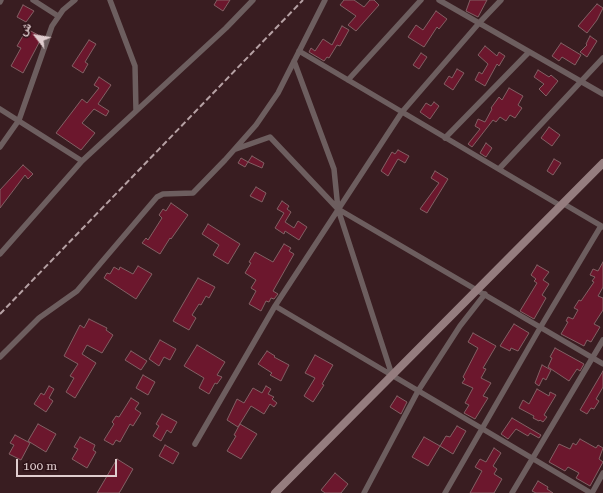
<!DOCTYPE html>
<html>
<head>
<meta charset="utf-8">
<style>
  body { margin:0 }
  #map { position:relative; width:603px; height:493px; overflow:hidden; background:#391d21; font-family:"Roboto Serif",Vazirmatn,serif }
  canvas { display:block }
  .north { position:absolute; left:16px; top:16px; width:40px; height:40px; -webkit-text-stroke:3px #2e1318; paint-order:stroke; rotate:301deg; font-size:11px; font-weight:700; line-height:16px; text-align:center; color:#e0cdcf }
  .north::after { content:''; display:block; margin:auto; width:14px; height:18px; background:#e0cdcf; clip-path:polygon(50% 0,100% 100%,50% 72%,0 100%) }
  .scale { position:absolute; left:16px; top:459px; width:101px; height:18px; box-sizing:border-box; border:2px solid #e0cdcf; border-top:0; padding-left:5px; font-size:12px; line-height:14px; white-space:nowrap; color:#e0cdcf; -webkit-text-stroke:3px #2e1318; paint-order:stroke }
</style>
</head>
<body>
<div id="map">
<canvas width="603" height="493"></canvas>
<div class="north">ش</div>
<div class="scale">100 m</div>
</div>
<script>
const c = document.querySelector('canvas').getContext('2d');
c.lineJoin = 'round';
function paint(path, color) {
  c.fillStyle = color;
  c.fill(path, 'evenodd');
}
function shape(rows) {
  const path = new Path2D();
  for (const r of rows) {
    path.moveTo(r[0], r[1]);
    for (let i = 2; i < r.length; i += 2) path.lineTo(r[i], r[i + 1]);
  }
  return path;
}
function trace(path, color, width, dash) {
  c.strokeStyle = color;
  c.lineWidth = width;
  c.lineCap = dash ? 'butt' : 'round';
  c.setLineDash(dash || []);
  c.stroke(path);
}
const building = shape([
  [217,0,230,0,223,11,214,5,217,0],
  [344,0,354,0,364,7,370,0,374,0,379,5,356,31,348,25,356,16,340,5,344,0],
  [470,0,487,0,478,17,466,11,470,0],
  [597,4,603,8,597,20,587,33,578,26,597,4],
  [23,5,34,11,26,22,17,17,23,5],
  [436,11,447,19,439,29,437,27,424,47,408,37,416,25,423,30,436,11],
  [342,26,349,30,340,46,337,45,329,58,327,57,324,61,309,52,311,48,315,51,323,39,332,45,342,26],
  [27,29,42,37,23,73,11,66,21,48,17,46,27,29],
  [590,36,597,41,587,57,580,52,587,45,586,44,590,36],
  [89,40,96,44,85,62,88,64,83,73,72,66,89,40],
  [561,43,581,55,575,65,562,57,559,61,552,56,561,43],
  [485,46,497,56,499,52,505,56,499,66,497,64,485,86,475,80,479,72,482,74,488,64,478,55,485,46],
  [421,53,427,57,419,69,413,65,421,53],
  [457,69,464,73,453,90,444,84,449,76,452,78,457,69],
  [538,70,549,77,551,75,558,81,546,96,539,89,544,84,534,77,538,70],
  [99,77,111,85,98,104,109,111,106,116,94,109,82,123,95,133,81,150,56,133,82,99,87,103,99,88,94,85,99,77],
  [509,88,523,96,518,105,522,108,515,118,510,115,506,121,500,117,496,122,493,120,472,147,468,144,480,129,475,126,478,119,485,122,492,109,491,108,499,97,502,100,509,88],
  [434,102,439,106,430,119,420,112,426,103,431,106,434,102],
  [549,127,560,135,552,146,541,138,549,127],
  [486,143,492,148,486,157,480,153,486,143],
  [398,150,409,156,405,163,398,159,388,176,381,171,392,152,395,154,398,150],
  [252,156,264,163,262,168,248,162,245,167,238,163,241,158,248,162,252,156],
  [554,159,561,163,553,175,547,171,554,159],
  [23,165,33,174,28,179,25,175,0,208,0,190,23,165],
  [435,171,448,179,427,213,420,209,439,183,431,178,435,171],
  [256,187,266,193,262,202,250,196,256,187],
  [282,201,289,206,287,209,291,212,285,222,294,228,298,221,307,227,299,240,285,231,284,234,275,228,284,213,277,209,282,201],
  [171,203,188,215,171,239,170,238,160,254,142,243,146,238,148,240,162,218,159,215,163,209,166,211,171,203],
  [208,224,240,244,228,264,213,255,219,245,202,234,208,224],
  [284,244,291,248,289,251,294,254,273,291,278,294,274,299,271,298,269,302,266,301,261,311,249,304,256,291,251,288,256,280,245,273,251,263,249,262,255,252,273,262,284,244],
  [603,262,603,287,598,296,603,298,603,310,594,324,600,327,591,342,587,340,584,346,561,334,568,322,566,321,568,317,573,319,578,310,574,308,579,300,581,301,594,282,592,281,595,277,590,275,593,269,598,271,603,262],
  [537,265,549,272,543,280,549,284,542,295,546,298,534,319,520,311,537,283,534,281,536,279,531,275,537,265],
  [138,266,152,274,136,299,104,278,107,273,110,274,114,267,119,270,120,267,133,274,138,266],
  [198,278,215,287,209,298,206,296,201,305,199,304,192,315,196,318,189,330,173,321,198,278],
  [89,319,107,328,106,330,113,335,102,353,87,345,82,354,96,363,75,398,66,392,74,378,70,376,78,364,64,356,80,325,84,328,89,319],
  [514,324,529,333,518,351,511,348,510,351,500,346,514,324],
  [473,333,496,346,483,368,486,369,481,378,491,383,483,396,488,398,475,419,464,413,469,405,465,403,473,388,462,383,465,379,463,377,478,348,468,342,473,333],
  [160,340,176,349,170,360,164,357,159,366,149,359,160,340],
  [197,345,225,362,217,375,222,377,217,384,215,383,209,394,199,388,204,378,184,366,197,345],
  [555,348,584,364,580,371,577,369,569,381,548,367,552,358,550,357,555,348],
  [131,351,147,361,141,370,125,360,131,351],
  [267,351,275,356,274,357,289,365,281,381,270,375,272,373,258,364,267,351],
  [315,355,333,365,322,384,324,385,313,402,304,396,315,378,305,373,315,355],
  [542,365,551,370,546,380,543,378,539,386,535,383,542,365],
  [603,371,603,387,596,399,599,401,594,409,591,408,587,414,580,410,603,371],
  [143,375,155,382,148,395,136,388,143,375],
  [49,386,54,389,49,398,53,401,46,412,34,404,41,393,44,395,49,386],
  [266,386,271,389,268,394,274,397,272,399,277,403,274,407,270,404,264,414,251,406,238,427,227,420,237,399,244,403,253,388,262,393,266,386],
  [537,389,549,396,550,392,556,395,544,415,547,417,543,422,540,420,539,421,533,418,534,416,519,408,523,400,529,404,537,389],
  [397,396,407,402,401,414,390,407,397,396],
  [131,398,139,403,135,409,141,413,133,426,130,424,120,442,116,440,113,445,104,440,114,424,112,422,116,416,119,417,131,398],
  [162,414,177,422,171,433,167,430,161,441,153,436,159,426,156,424,162,414],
  [512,418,541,435,539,438,530,433,528,436,516,429,508,439,501,434,512,418],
  [38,424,56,434,46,452,28,441,38,424],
  [240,424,257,434,241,459,227,451,236,436,234,435,240,424],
  [457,426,466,431,453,454,440,446,446,436,450,437,457,426],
  [15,435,30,443,21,460,9,454,14,445,10,443,15,435],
  [80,437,95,445,93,450,96,452,87,468,72,459,78,449,74,447,80,437],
  [424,437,440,446,428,466,412,457,424,437],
  [580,439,596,448,598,445,603,448,599,459,603,462,590,486,576,478,579,473,568,467,565,471,549,462,559,444,570,449,573,443,576,445,580,439],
  [165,445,179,453,173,464,159,456,165,445],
  [494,448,501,453,493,466,497,469,494,474,502,479,494,493,470,493,482,471,475,467,480,459,486,462,494,448],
  [117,459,133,469,121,490,119,493,97,493,117,459],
  [335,473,348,484,341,493,325,493,321,490,335,473],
  [538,481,548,487,547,489,553,493,536,493,532,491,538,481]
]);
paint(building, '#6c172d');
trace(building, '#826064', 1);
trace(shape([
  [33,0,58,16],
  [110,0,135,66,136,111],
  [439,0,603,94],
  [0,2,1,0],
  [299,51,561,206],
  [294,61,334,169,338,209,392,375],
  [348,80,421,0],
  [0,109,82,161],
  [445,138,529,52],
  [0,147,19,120,52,26,63,10,75,0],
  [236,149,270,137,338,209,603,364],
  [499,169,603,58],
  [564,204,603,227],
  [0,254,82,161,226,28,253,0],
  [275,306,591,493],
  [0,357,39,318,77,291,157,197,163,194,193,193,225,160,256,125,278,93,325,0],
  [195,444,275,306,402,112,480,22,501,0],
  [364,493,418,391,460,326,485,294],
  [445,493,540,328,601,226],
  [512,493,603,340],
  [592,493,603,473]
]), '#6d5e5f', 5.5);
trace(shape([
  [275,493,603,163]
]), '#957d7f', 8);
trace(shape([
  [0,314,303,0]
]), '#b6a1a4', 2, [6, 3]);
</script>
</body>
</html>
